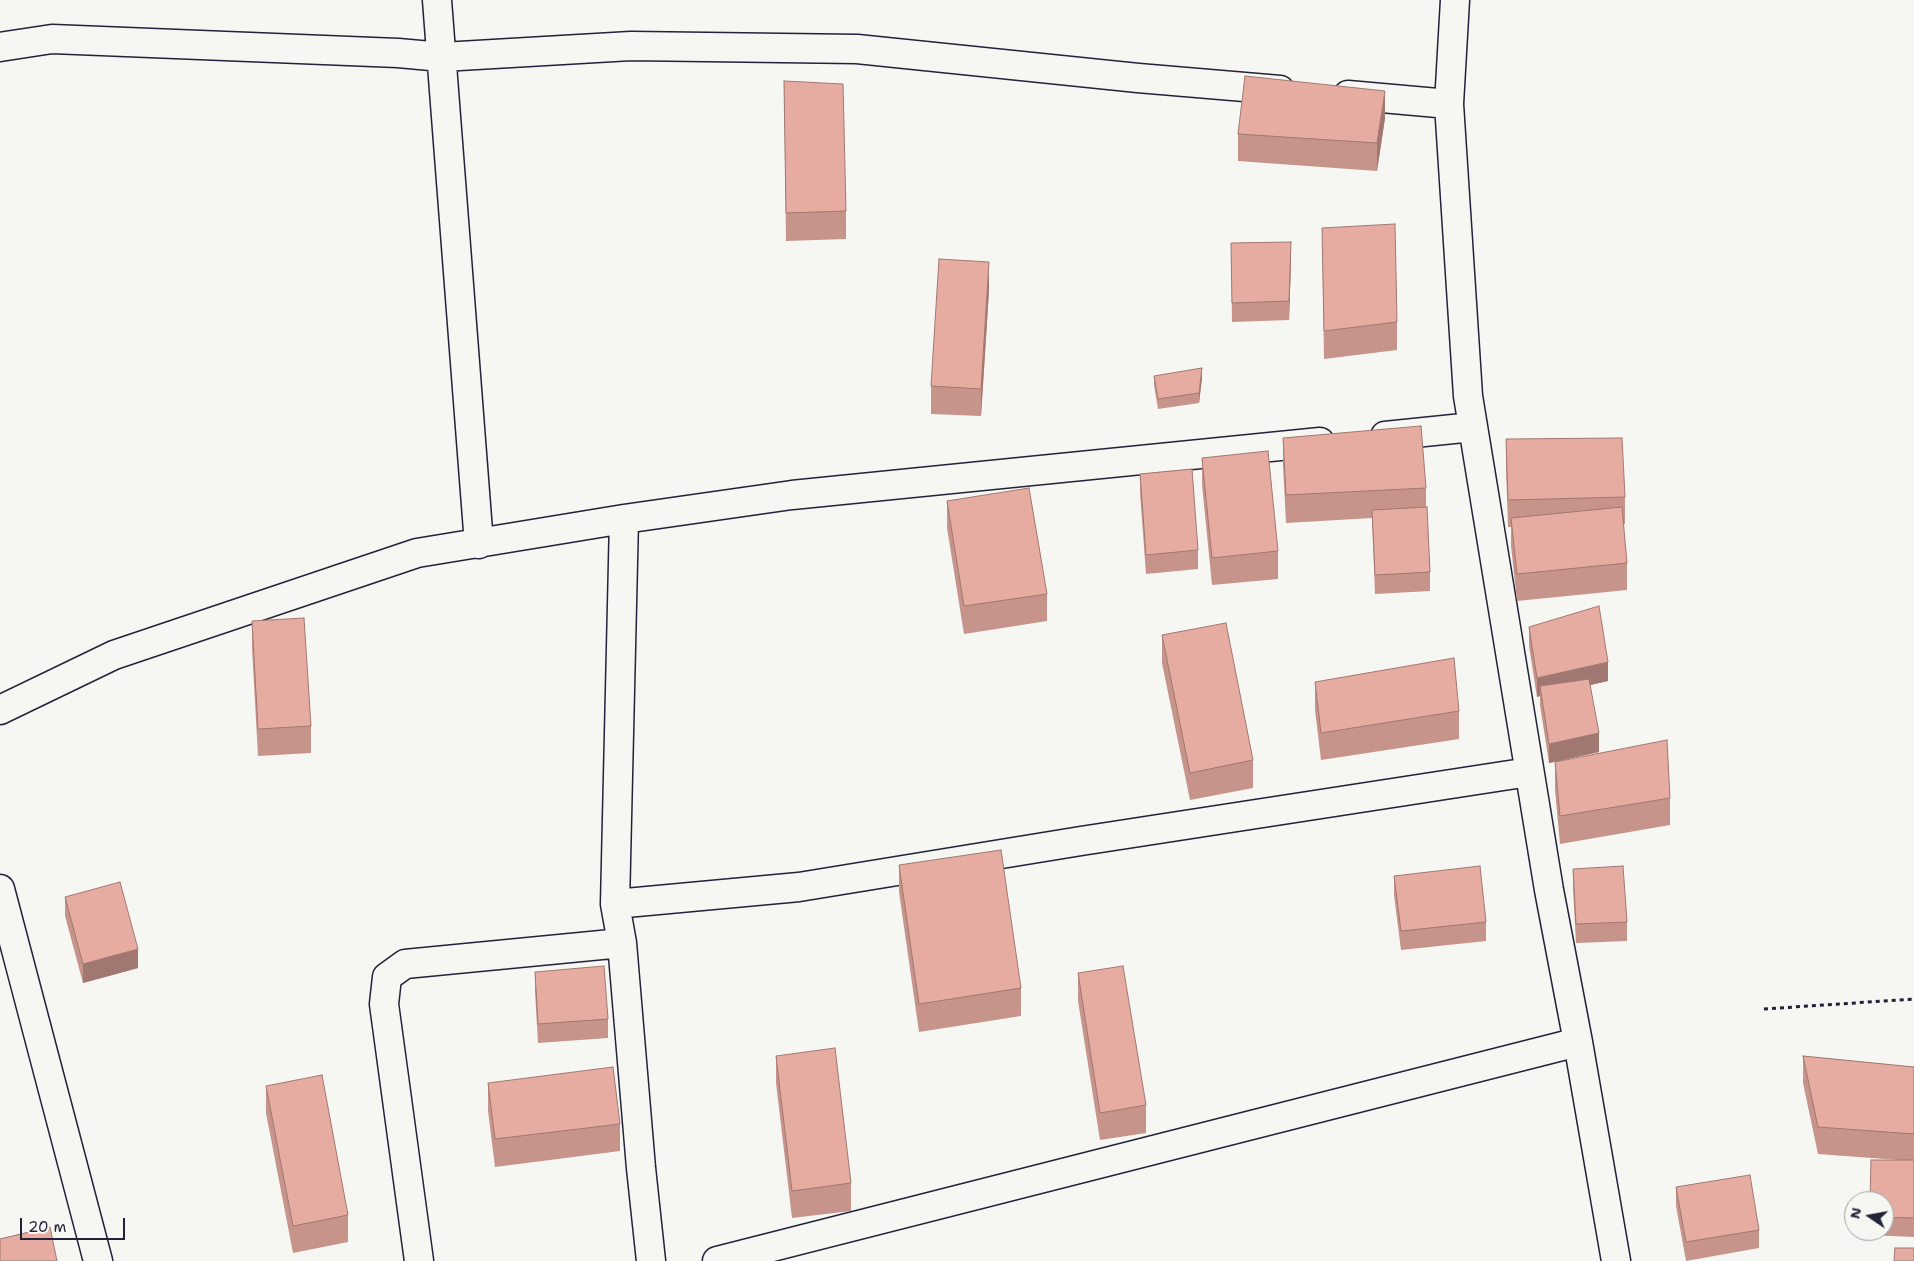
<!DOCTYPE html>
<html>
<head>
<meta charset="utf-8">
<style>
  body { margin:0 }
  #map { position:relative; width:1914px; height:1261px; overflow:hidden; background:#f6f6f2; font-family:"Shantell Sans",sans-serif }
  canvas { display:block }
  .north { position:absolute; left:1844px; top:1191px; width:50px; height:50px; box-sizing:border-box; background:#f6f6f2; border:1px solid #a1a1a9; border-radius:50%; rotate:282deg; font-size:14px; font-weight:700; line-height:20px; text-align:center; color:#22223b }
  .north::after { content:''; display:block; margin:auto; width:18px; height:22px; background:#22223b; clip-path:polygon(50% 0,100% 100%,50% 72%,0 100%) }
  .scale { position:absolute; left:20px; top:1218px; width:105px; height:22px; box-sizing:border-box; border:2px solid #22223b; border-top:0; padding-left:6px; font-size:15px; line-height:18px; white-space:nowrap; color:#22223b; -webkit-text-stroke:4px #f6f6f2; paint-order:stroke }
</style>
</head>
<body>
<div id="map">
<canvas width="1914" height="1261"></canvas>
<div class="north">N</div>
<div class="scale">20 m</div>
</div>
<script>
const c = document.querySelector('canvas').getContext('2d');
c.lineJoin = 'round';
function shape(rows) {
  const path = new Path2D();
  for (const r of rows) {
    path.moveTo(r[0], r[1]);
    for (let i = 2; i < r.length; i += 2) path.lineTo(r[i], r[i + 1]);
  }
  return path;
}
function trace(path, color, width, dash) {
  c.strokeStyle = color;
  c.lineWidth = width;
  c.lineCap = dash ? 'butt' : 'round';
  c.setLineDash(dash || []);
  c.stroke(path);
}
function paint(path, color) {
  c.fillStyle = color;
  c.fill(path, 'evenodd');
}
const street = shape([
  [437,0,479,544],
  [1455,0,1449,104,1468,396,1549,890,1578,1042,1616,1261],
  [0,47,52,39,398,53,442,57,631,46,857,49,1138,78,1280,90],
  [1348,95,1449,104],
  [1385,436,1473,427],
  [624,519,615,904,622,943,641,1168,651,1261],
  [0,710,114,655,417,553,624,519,792,495,1320,442],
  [0,889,98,1261],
  [615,904,799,887,1081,841,1529,772],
  [419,1261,384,1004,387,977,405,964,622,943],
  [717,1261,1578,1042]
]);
trace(street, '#22223b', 31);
trace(shape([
  [1764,1009,1914,999]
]), '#22223b', 3, [4, 4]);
trace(street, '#f6f6f2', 28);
paint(shape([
  [784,81,846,211,846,239,786,241],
  [1385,118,1377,171,1238,161,1238,134],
  [1322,228,1397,322,1397,350,1324,359],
  [1231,243,1291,261,1289,320,1232,322],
  [989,290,981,416,931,414,931,386],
  [1154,376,1202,378,1199,403,1158,409,1154,385],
  [1283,438,1426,488,1426,507,1430,572,1430,591,1375,594,1372,518,1286,523,1283,465],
  [1506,439,1625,497,1625,524,1623,524,1627,563,1627,590,1517,601,1511,546,1511,527,1508,527,1506,467],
  [1202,458,1278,551,1278,579,1212,585,1202,485],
  [1140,474,1198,550,1198,569,1146,574,1140,493],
  [947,501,1047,594,1047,621,964,634,947,528],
  [252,621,311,726,311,753,258,756,252,648],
  [1529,627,1608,681,1590,685,1599,752,1549,763,1540,705,1540,696,1537,697,1529,646],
  [1162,635,1253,760,1253,788,1190,800,1162,663],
  [1315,682,1459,711,1459,739,1321,760,1315,710],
  [1555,762,1670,798,1670,825,1560,844,1555,790],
  [899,865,1021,988,1021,1016,919,1032,899,892],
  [1573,869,1627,922,1627,941,1576,943,1573,888],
  [1394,876,1486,922,1486,941,1401,950,1394,895],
  [65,897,138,968,83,983,65,916],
  [535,972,608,1019,608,1038,538,1043,535,991],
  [1078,973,1146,1105,1146,1133,1100,1140,1078,1001],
  [776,1056,851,1183,851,1211,792,1218,776,1083],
  [1803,1056,1914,1067,1914,1237,1870,1235,1870,1231,1884,1231,1884,1201,1899,1160,1818,1154,1803,1083],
  [488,1083,620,1124,620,1151,495,1167,488,1111],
  [266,1086,348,1215,348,1242,293,1253,266,1113],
  [1676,1187,1759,1230,1759,1248,1686,1261,1676,1206]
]), '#c6948b');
paint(shape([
  [1385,91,1385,118,1377,171,1377,143],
  [1291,242,1291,261,1289,320,1289,301],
  [989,262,989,290,981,416,981,389],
  [1202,368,1202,378,1199,403,1199,393],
  [1608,662,1608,681,1542,696,1540,686,1540,696,1537,697,1537,678],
  [1599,733,1599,752,1549,763,1549,744],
  [138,949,138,968,83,983,83,964]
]), '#a17871');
const building = shape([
  [1245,76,1385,91,1377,143,1238,134,1245,76],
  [784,81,843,84,846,211,786,213,784,81],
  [1395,224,1397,322,1324,331,1322,228,1395,224],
  [1291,242,1289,301,1232,303,1231,243,1291,242],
  [939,259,989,262,981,389,931,386,939,259],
  [1202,368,1199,393,1158,399,1154,376,1202,368],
  [1421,426,1426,488,1286,495,1283,438,1421,426],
  [1622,438,1625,497,1508,500,1506,439,1622,438],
  [1268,451,1278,551,1212,558,1202,458,1268,451],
  [1192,469,1198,550,1146,555,1140,474,1192,469],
  [1029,488,1047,594,964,606,947,501,1029,488],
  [1427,507,1430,572,1375,575,1372,510,1427,507],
  [1622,507,1627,563,1517,574,1511,518,1622,507],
  [1599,606,1608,662,1537,678,1529,627,1599,606],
  [304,618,311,726,258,729,252,621,304,618],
  [1226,623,1253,760,1190,773,1162,635,1226,623],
  [1454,658,1459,711,1321,733,1315,682,1454,658],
  [1589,679,1599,733,1549,744,1540,686,1589,679],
  [1667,740,1670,798,1560,816,1555,762,1667,740],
  [1001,850,1021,988,919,1004,899,865,1001,850],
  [1480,866,1486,922,1401,931,1394,876,1480,866],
  [1623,866,1627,922,1576,924,1573,869,1623,866],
  [120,882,138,949,83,964,65,897,120,882],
  [604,966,608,1019,538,1024,535,972,604,966],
  [1123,966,1146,1105,1100,1113,1078,973,1123,966],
  [835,1048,851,1183,792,1191,776,1056,835,1048],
  [1803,1056,1914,1067,1914,1134,1818,1127,1803,1056],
  [613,1067,620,1124,495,1139,488,1083,613,1067],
  [322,1075,348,1215,293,1226,266,1086,322,1075],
  [1871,1160,1914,1160,1914,1218,1884,1217,1884,1201,1870,1201,1871,1160],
  [1750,1175,1759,1230,1686,1242,1676,1187,1750,1175],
  [50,1227,57,1261,0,1261,0,1239,50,1227],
  [1895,1248,1914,1248,1914,1261,1894,1261,1895,1248]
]);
paint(building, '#e6aca2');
trace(building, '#a17871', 1);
</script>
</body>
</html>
